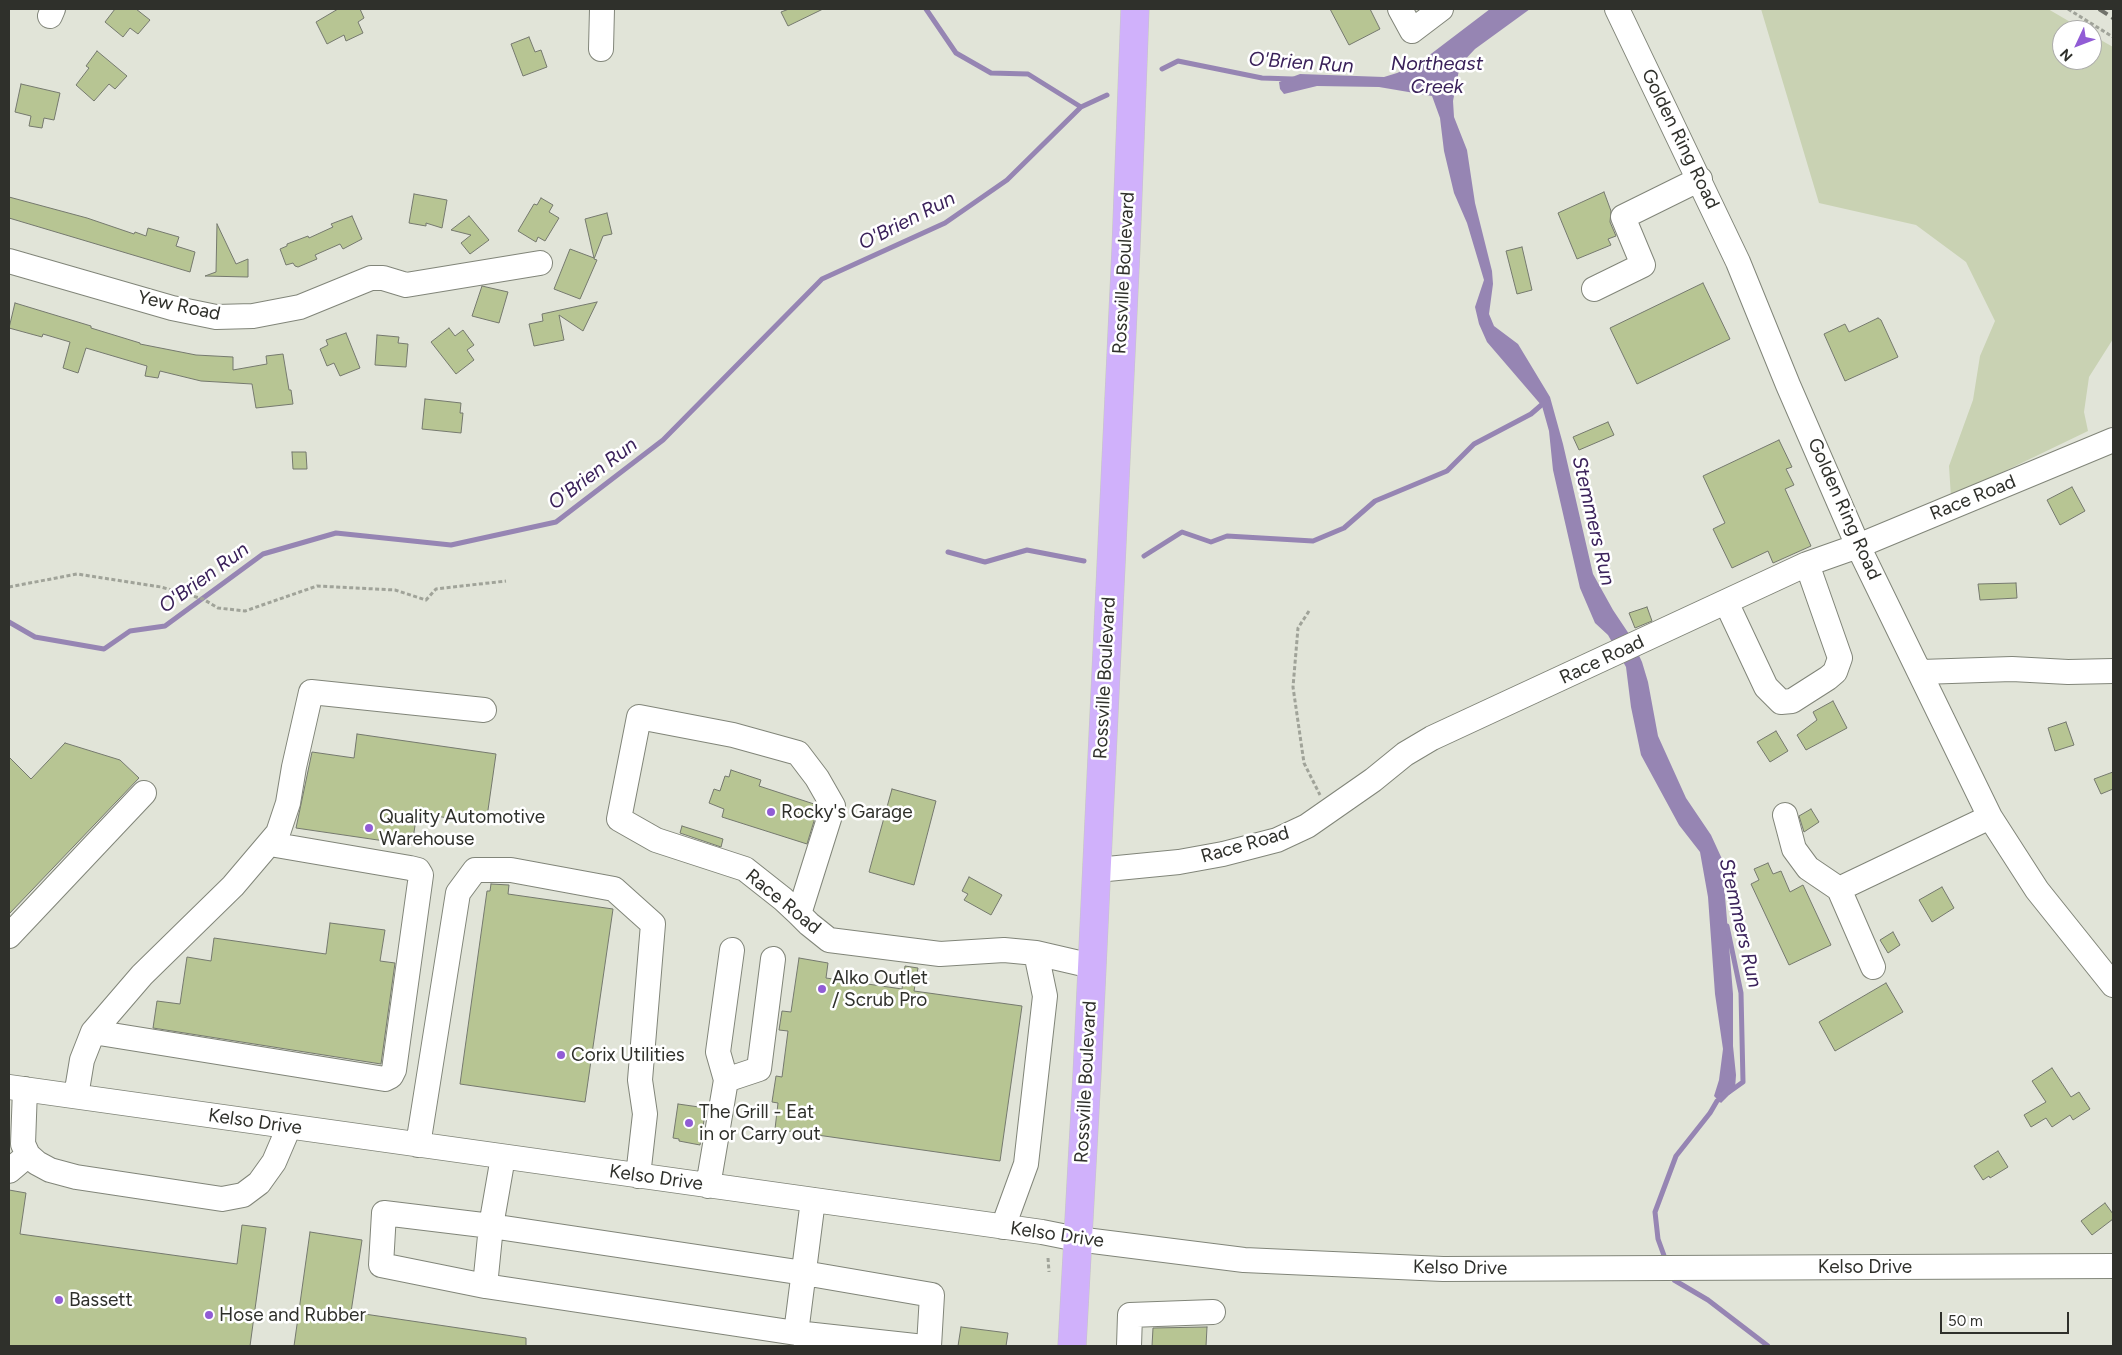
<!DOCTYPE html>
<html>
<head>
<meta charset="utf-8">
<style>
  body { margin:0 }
  #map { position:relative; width:2122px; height:1355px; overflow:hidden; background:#e1e4d8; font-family:Figtree,sans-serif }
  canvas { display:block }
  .frame { position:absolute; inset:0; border:10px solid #2f302b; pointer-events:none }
  .north { position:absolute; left:2052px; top:20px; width:50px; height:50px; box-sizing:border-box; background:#fff; border:1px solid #acacaa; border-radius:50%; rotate:227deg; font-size:14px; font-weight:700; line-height:20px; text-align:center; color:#2f302b }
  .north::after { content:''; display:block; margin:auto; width:18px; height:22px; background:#915cd5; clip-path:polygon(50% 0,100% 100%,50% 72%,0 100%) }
  .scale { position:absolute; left:1940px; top:1312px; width:129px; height:22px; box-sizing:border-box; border:2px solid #2f302b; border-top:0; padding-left:6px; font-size:15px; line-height:18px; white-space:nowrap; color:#2f302b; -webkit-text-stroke:4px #fff; paint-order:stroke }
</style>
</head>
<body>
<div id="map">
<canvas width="2122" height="1355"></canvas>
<div class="frame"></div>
<div class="north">N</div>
<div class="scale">50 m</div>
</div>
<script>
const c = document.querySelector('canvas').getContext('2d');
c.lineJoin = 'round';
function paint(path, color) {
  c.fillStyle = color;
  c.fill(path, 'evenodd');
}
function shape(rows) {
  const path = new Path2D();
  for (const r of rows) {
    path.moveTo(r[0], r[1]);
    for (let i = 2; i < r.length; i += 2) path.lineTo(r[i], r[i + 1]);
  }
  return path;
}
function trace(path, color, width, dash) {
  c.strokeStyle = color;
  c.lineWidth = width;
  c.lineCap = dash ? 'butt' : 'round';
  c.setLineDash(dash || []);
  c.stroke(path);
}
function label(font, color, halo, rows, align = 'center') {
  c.font = font + ' Figtree,sans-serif';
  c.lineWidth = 5;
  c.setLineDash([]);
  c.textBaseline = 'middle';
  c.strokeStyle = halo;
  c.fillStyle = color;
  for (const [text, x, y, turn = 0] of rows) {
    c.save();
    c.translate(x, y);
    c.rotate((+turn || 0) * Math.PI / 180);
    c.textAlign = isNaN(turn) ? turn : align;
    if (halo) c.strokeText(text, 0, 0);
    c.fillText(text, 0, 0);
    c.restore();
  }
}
paint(shape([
  [1761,9,2048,9,2084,30,2062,30,2062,60,2092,60,2092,35,2113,47,2113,339,2089,377,2084,412,2088,431,1951,497,1949,466,1973,400,1980,356,1995,321,1966,262,1916,225,1819,203]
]), '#c9d2b3');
paint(shape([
  [1490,9,1530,9,1475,49,1460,65,1453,101,1454,117,1467,150,1475,203,1492,271,1493,284,1489,314,1494,326,1518,344,1550,397,1563,444,1593,574,1613,610,1629,634,1642,662,1648,682,1658,736,1686,798,1711,835,1722,859,1733,994,1733,1046,1736,1075,1735,1089,1721,1103,1714,1096,1719,1080,1723,1049,1715,994,1708,897,1700,852,1679,825,1641,755,1631,707,1626,667,1608,635,1595,623,1580,588,1553,470,1549,431,1542,406,1487,342,1479,324,1475,307,1484,280,1467,223,1454,193,1444,151,1440,118,1432,96,1379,87,1317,86,1284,94,1280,89,1279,82,1300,74,1384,77,1397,73,1419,63]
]), '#9685b3');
trace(shape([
  [926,9,956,53,991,73,1028,74,1081,107],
  [1162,69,1178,61,1262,78,1293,79],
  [948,552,985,562,1027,550,1084,561],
  [1144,556,1182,532,1211,542,1227,536,1313,541,1344,528,1375,501,1447,471,1474,444,1531,414,1546,401],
  [9,622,35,637,104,649,130,631,165,626,263,554,336,533,451,545,556,522,663,440,822,279,945,223,1007,180,1081,107,1107,95],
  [1727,926,1741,993,1743,1082,1729,1092],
  [1666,1261,1658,1239,1655,1212,1676,1156,1710,1113,1717,1101,1723,1097],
  [1671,1274,1674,1280,1708,1300,1768,1346]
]), '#9685b3', 5);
const building = shape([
  [115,9,136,9,150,20,138,34,130,28,123,37,105,22,115,9],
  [338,9,360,9,364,18,358,22,363,33,346,41,344,35,327,44,316,22,338,9],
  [789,9,823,9,788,26,781,12,789,9],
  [1330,9,1370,9,1380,29,1349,45,1330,9],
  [529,37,535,52,541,50,547,67,523,76,511,44,529,37],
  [97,51,127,76,115,89,109,84,94,101,76,85,89,68,86,66,97,51],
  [21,84,60,93,54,120,44,118,42,128,29,126,31,116,15,112,21,84],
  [1604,192,1611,211,1610,222,1616,236,1608,239,1611,245,1577,259,1558,213,1604,192],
  [414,194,447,200,442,228,426,223,426,226,409,223,414,194],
  [9,197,87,218,134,234,135,232,146,236,148,228,179,237,176,246,195,252,190,272,9,218,9,197],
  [541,198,553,205,549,212,559,218,545,241,538,237,536,242,518,231,534,204,537,205,541,198],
  [607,213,612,234,603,236,594,259,597,260,580,299,554,289,570,249,594,258,585,219,607,213],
  [352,216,362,239,343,249,340,244,315,255,317,259,298,267,295,266,293,263,286,265,280,249,287,246,287,244,308,236,309,238,333,227,331,224,352,216],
  [469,216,489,240,470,254,461,243,471,235,451,230,469,216],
  [217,224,236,264,248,259,248,277,205,276,216,272,217,224],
  [1522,247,1532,290,1517,294,1506,251,1522,247],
  [1703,283,1730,339,1637,384,1610,328,1703,283],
  [482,286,508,292,499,323,472,316,482,286],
  [597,302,583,331,559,315,564,340,534,346,529,324,543,321,542,314,597,302],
  [15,303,91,326,91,328,140,343,140,344,196,355,233,357,233,370,267,364,266,356,283,354,289,390,291,390,293,404,256,408,252,384,201,381,160,371,158,378,145,376,147,366,86,348,78,373,63,368,70,342,43,334,42,337,9,328,15,303],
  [1878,318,1881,320,1898,357,1845,381,1824,334,1845,324,1849,332,1878,318],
  [449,328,455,336,463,330,474,345,467,350,474,360,456,374,431,342,449,328],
  [346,333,360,368,340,376,334,363,327,366,320,349,328,345,326,340,346,333],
  [377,335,399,337,398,343,408,344,406,367,375,365,377,335],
  [425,399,461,403,460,413,463,413,461,433,422,429,425,399],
  [1608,422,1614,435,1579,450,1573,437,1608,422],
  [1779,440,1792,467,1786,469,1794,485,1785,489,1811,546,1773,563,1768,551,1732,568,1713,529,1725,523,1703,476,1779,440],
  [292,452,306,452,307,469,293,469,292,452],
  [2072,487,2085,511,2060,525,2047,500,2072,487],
  [2016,583,2017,598,1980,600,1978,584,2016,583],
  [1647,607,1652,621,1635,628,1629,613,1647,607],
  [1833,701,1847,728,1806,750,1797,735,1817,720,1813,712,1833,701],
  [2066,722,2074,745,2055,751,2048,728,2066,722],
  [1776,731,1788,751,1770,762,1757,742,1776,731],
  [357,734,496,754,486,824,417,813,412,845,296,828,312,752,354,758,357,734],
  [65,743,120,760,139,778,9,914,9,757,31,779,65,743],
  [731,770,761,780,759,786,817,805,818,808,807,844,722,817,724,809,709,803,714,789,720,791,725,776,729,777,731,770],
  [2113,772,2113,789,2101,794,2094,779,2113,772],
  [892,789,936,801,914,885,869,872,892,789],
  [1811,809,1819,822,1804,832,1799,816,1811,809],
  [682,826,723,839,721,847,680,833,682,826],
  [1768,863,1773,874,1781,871,1790,892,1803,885,1831,945,1789,965,1751,884,1759,880,1754,869,1768,863],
  [969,877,1002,895,991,915,964,900,968,894,962,891,969,877],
  [491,884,509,885,508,894,613,909,585,1102,460,1084,487,891,490,891,491,884],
  [1942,887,1954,908,1932,922,1919,900,1942,887],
  [330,923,385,930,380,961,395,963,381,1064,153,1028,157,1001,180,1004,187,957,211,961,214,938,326,954,330,923],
  [1893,932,1900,945,1888,953,1880,940,1893,932],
  [799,958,828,963,826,978,902,989,905,966,918,968,914,991,1022,1006,1000,1161,775,1129,778,1103,772,1102,776,1076,782,1077,788,1031,779,1030,782,1011,791,1012,799,958],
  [1886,983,1903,1012,1835,1051,1819,1022,1886,983],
  [2052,1068,2071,1097,2079,1092,2090,1109,2073,1120,2070,1115,2052,1127,2046,1118,2031,1127,2024,1115,2046,1102,2032,1081,2052,1068],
  [678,1104,706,1108,700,1145,679,1141,679,1139,673,1138,678,1104],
  [1998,1151,2008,1167,1990,1178,1989,1176,1983,1180,1974,1166,1998,1151],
  [9,1190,26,1193,20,1234,237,1264,242,1225,266,1228,250,1346,9,1346,9,1190],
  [2105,1203,2113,1214,2113,1219,2092,1235,2081,1221,2105,1203],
  [310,1232,362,1240,351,1312,526,1338,526,1346,294,1346,310,1232],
  [961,1327,1008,1333,1006,1346,958,1346,961,1327],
  [1207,1327,1206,1346,1152,1346,1153,1328,1207,1327]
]);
paint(building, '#b7c593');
trace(building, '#75796e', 1);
const minor = shape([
  [1400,9,1412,31,1441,9],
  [1617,9,1738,262,1788,385,1858,546,1990,817,2037,890,2113,985],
  [50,16,53,9],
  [601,49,602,9],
  [9,261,172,308,216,317,253,316,300,307,371,278,383,278,406,285,540,263],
  [1594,289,1643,265,1623,217,1700,179],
  [1726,602,1766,687,1781,702,1792,701,1828,678,1835,672,1840,658,1807,564],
  [1921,672,2012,669,2068,672,2113,671],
  [1785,815,1794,849,1808,868,1839,889,1873,967],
  [1097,870,1179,862,1223,854,1277,840,1307,826,1373,780,1405,754,1432,738,1807,564,1858,546,2113,440],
  [1839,889,1990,817],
  [799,914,833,806,817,778,798,753,733,735,639,717,619,819,656,840,745,869,783,899,799,914,809,924,829,940,940,954,1004,950,1036,953,1092,966],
  [9,936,144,793],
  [93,1032,385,1079,391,1076,394,1070,421,875,418,870,410,868,270,844],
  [726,1080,759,1069,773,959],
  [9,1087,1042,1232,1077,1239,1244,1260,1443,1269,2113,1266],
  [25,1089,23,1144,28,1155,37,1163,50,1170,76,1177,222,1199,243,1195,259,1183,274,1162,289,1127],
  [76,1096,82,1060,93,1032,142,975,233,886,278,833,288,803,294,767,311,692,484,710],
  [418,1145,458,893,475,870,511,870,614,889,653,924,640,1080,645,1114,638,1176],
  [9,1171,28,1155],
  [708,1186,726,1080,718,1052,732,950],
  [1003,1227,1026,1164,1045,996,1036,953],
  [485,1286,381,1265,384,1213,491,1226,503,1157],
  [796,1333,813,1200],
  [915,1346,796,1333,485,1286,491,1226,804,1273,932,1295,929,1346],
  [1129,1346,1130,1315,1213,1312]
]);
const major = shape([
  [1072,1346,1087,1074,1126,248,1135,9]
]);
trace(minor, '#818579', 26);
trace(major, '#c5c5c4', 29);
trace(shape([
  [2068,9,2113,37],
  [9,587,77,574,161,587,203,599,218,608,245,611,317,586,395,590,426,600,436,589,506,581],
  [1309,611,1298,628,1293,687,1304,763,1320,795],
  [1048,1258,1049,1272]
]), '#a0a399', 3, [4, 2.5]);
trace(minor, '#fff', 24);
trace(major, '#d0b1fb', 28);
trace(shape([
  [2099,9,2113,18]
]), '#70726a', 4, [10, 5]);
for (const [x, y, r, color] of [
  [771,812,5,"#915cd5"],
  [369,828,5,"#915cd5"],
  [822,989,5,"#915cd5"],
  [561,1055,5,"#915cd5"],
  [689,1123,5,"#915cd5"],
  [59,1300,5,"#915cd5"],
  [209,1315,5,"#915cd5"]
]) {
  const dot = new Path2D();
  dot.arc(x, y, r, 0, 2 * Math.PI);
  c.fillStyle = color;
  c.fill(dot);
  trace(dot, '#fff', 2);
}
label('19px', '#2f302b', '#fff', [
  ["Golden Ring Road",1680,139,64],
  ["Rossville Boulevard",1124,273,-87],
  ["Yew Road",179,306,12],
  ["Race Road",1973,498,-22],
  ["Golden Ring Road",1844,509,66],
  ["Race Road",1602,660,-25],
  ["Rossville Boulevard",1105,678,-87],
  ["Race Road",1245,845,-16],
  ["Race Road",783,902,39],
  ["Rossville Boulevard",1086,1082,-87],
  ["Kelso Drive",255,1122,8],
  ["Kelso Drive",656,1178,8],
  ["Kelso Drive",1057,1235,8],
  ["Kelso Drive",1865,1267],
  ["Kelso Drive",1460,1268,1]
]);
label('19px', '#2f302b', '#fff', [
  ["Rocky's Garage",781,812],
  ["Quality Automotive",379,817],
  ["Warehouse",379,839],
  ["Alko Outlet",832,978],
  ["/ Scrub Pro",832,1000],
  ["Corix Utilities",571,1055],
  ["The Grill - Eat",699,1112],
  ["in or Carry out",699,1134],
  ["Bassett",69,1300],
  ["Hose and Rubber",219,1315]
], 'left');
label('italic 20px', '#3a215a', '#fff', [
  ["O'Brien Run",1301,63,4],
  ["Northeast",1437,64],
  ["Creek",1437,87],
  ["O'Brien Run",907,221,-27],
  ["O'Brien Run",593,474,-37],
  ["Stemmers Run",1593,521,77],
  ["O'Brien Run",204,578,-36],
  ["Stemmers Run",1740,923,77]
]);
</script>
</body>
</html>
